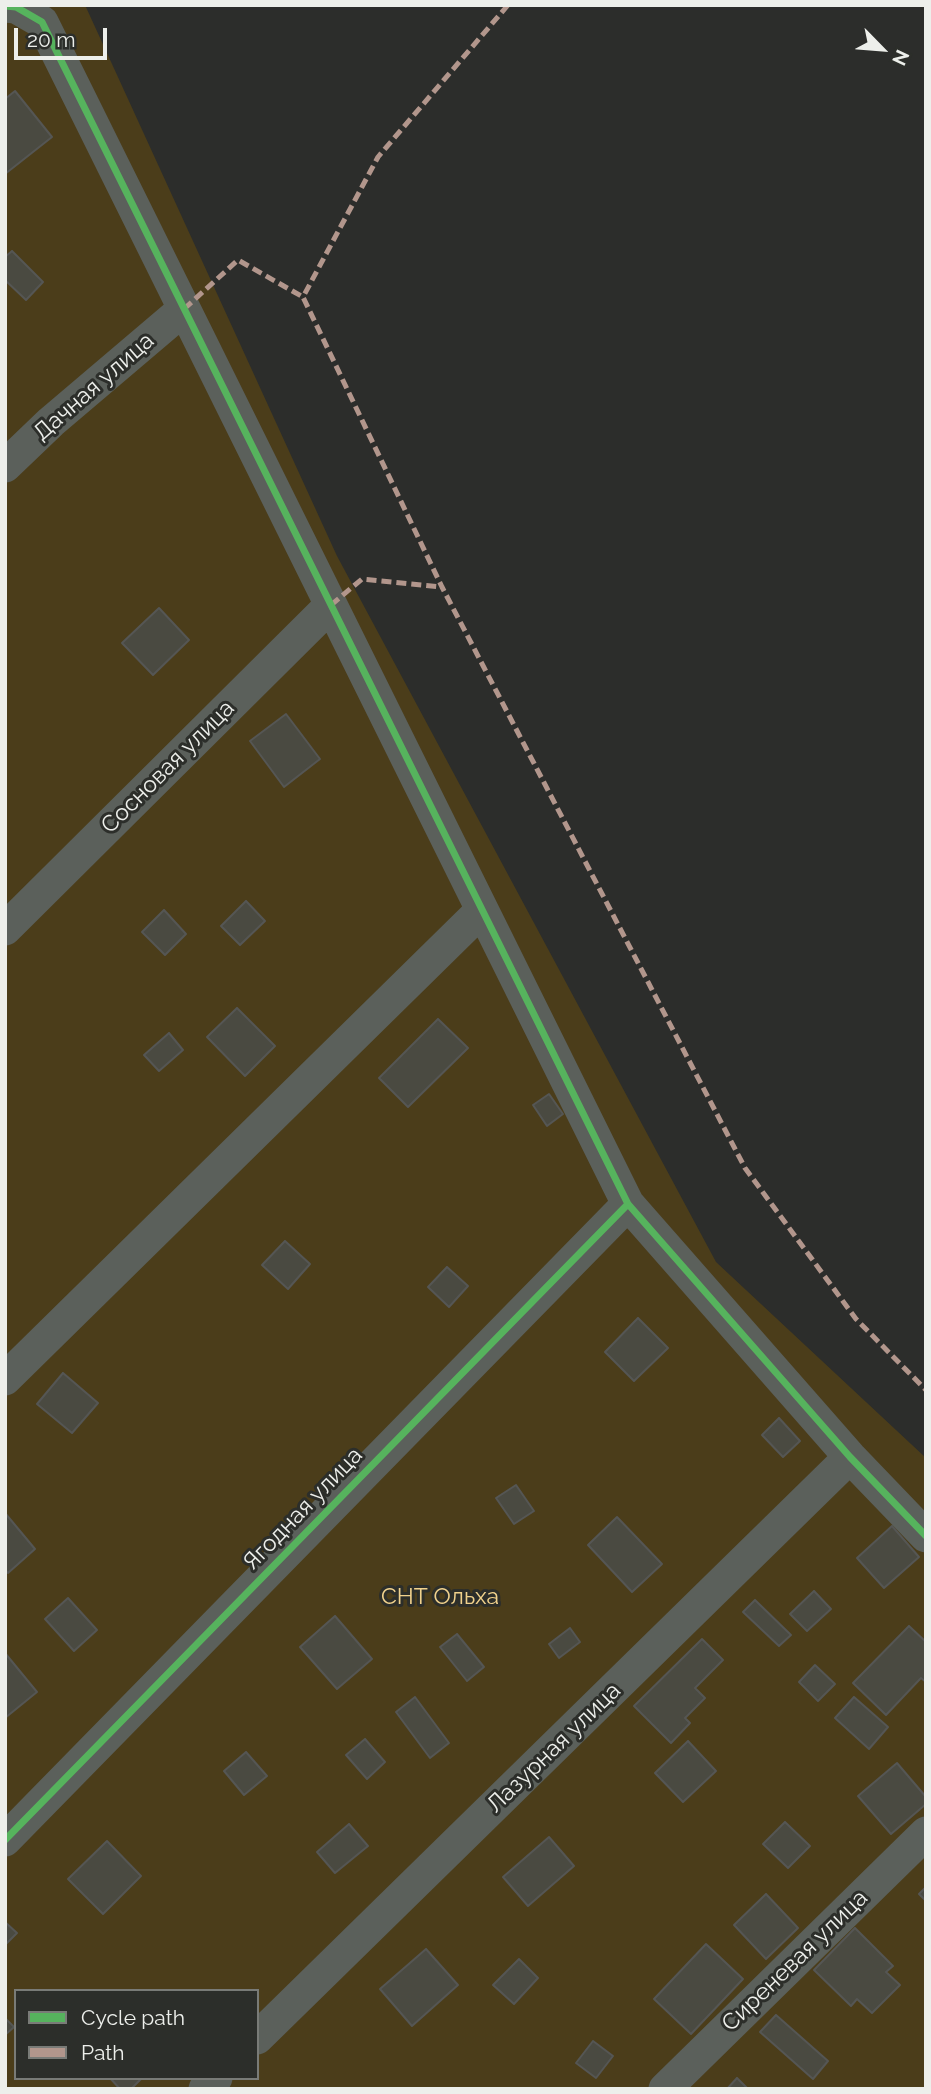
<!DOCTYPE html>
<html>
<head>
<meta charset="utf-8">
<style>
  body { margin:0 }
  #map { position:relative; width:931px; height:2094px; overflow:hidden; background:#2c2d2b; font-family:Raleway,sans-serif }
  canvas { display:block }
  .frame { position:absolute; inset:0; border:7px solid #edefeb; pointer-events:none }
  .legend { position:absolute; left:14px; top:1989px; width:245px; height:91px; box-sizing:border-box; background:#2c2e2a; border:2px solid #797b77; margin:0; padding:9px 12px; list-style:none; font-size:21px; color:#edefeb }
  .legend li { display:flex; align-items:center; gap:14px; height:35px }
  .legend b { width:35px; border:2px solid #797b77 }
  .north { position:absolute; left:847px; top:14px; width:70px; height:70px; -webkit-text-stroke:5px #2c2e2a; paint-order:stroke; rotate:115deg; font-size:19px; font-weight:700; line-height:28px; text-align:center; color:#edefeb }
  .north::after { content:''; display:block; margin:auto; width:24px; height:32px; background:#edefeb; clip-path:polygon(50% 0,100% 100%,50% 72%,0 100%) }
  .scale { position:absolute; left:14px; top:28px; width:93px; height:32px; box-sizing:border-box; border:4px solid #edefeb; border-top:0; padding-left:9px; font-size:21px; line-height:24px; white-space:nowrap; color:#edefeb; -webkit-text-stroke:5px #2c2e2a; paint-order:stroke }
</style>
</head>
<body>
<div id="map">
<canvas width="931" height="2094"></canvas>
<div class="frame"></div>
<ul class="legend">
<li><b style="height:9px;background:#56b35d"></b>Cycle path</li>
<li><b style="height:9px;background:#b2968c"></b>Path</li>
</ul>
<div class="north">N</div>
<div class="scale">20 m</div>
</div>
<script>
const c = document.querySelector('canvas').getContext('2d');
c.lineJoin = 'round';
function paint(path, color) {
  c.fillStyle = color;
  c.fill(path, 'evenodd');
}
function shape(rows) {
  const path = new Path2D();
  for (const r of rows) {
    path.moveTo(r[0], r[1]);
    for (let i = 2; i < r.length; i += 2) path.lineTo(r[i], r[i + 1]);
  }
  return path;
}
function trace(path, color, width, dash) {
  c.strokeStyle = color;
  c.lineWidth = width;
  c.lineCap = dash ? 'butt' : 'round';
  c.setLineDash(dash || []);
  c.stroke(path);
}
function label(font, color, halo, rows, align = 'center') {
  c.font = font + ' Raleway,sans-serif';
  c.lineWidth = 6;
  c.setLineDash([]);
  c.textBaseline = 'middle';
  c.strokeStyle = halo;
  c.fillStyle = color;
  for (const [text, x, y, turn = 0] of rows) {
    c.save();
    c.translate(x, y);
    c.rotate((+turn || 0) * Math.PI / 180);
    c.textAlign = isNaN(turn) ? turn : align;
    if (halo) c.strokeText(text, 0, 0);
    c.fillText(text, 0, 0);
    c.restore();
  }
}
paint(shape([
  [5,5,85,5,337,556,716,1262,926,1458,926,2089,5,2089],
  [16,1991,257,1991,257,2078,16,2078]
]), '#4b3d1a');
const building = shape([
  [15,91,52,137,5,174,5,99,15,91],
  [12,251,43,282,26,300,5,280,5,257,12,251],
  [159,608,189,640,153,675,122,643,159,608],
  [286,714,320,759,284,787,250,741,286,714],
  [246,901,265,921,240,945,221,926,246,901],
  [164,910,186,934,165,955,142,932,164,910],
  [237,1008,275,1046,245,1076,207,1037,237,1008],
  [438,1019,468,1048,408,1107,379,1078,438,1019],
  [169,1033,183,1050,159,1071,144,1055,169,1033],
  [549,1094,563,1114,547,1126,533,1105,549,1094],
  [285,1241,310,1264,288,1289,262,1265,285,1241],
  [447,1267,468,1286,449,1307,428,1287,447,1267],
  [638,1318,668,1348,634,1381,605,1352,638,1318],
  [63,1373,98,1403,72,1433,37,1404,63,1373],
  [779,1418,800,1441,783,1457,762,1435,779,1418],
  [516,1485,534,1511,514,1524,496,1498,516,1485],
  [5,1513,35,1549,8,1573,5,1569,5,1513],
  [617,1517,662,1564,632,1592,588,1545,617,1517],
  [892,1526,919,1557,884,1588,857,1558,892,1526],
  [814,1591,831,1609,807,1631,790,1614,814,1591],
  [68,1598,97,1630,74,1651,45,1619,68,1598],
  [755,1600,791,1635,779,1646,743,1612,755,1600],
  [335,1616,372,1659,337,1689,300,1647,335,1616],
  [909,1626,926,1642,926,1682,921,1678,886,1715,853,1683,909,1626],
  [570,1628,580,1642,559,1658,549,1644,570,1628],
  [457,1634,484,1667,467,1681,440,1647,457,1634],
  [702,1639,723,1660,695,1688,705,1698,685,1718,690,1723,671,1743,634,1706,702,1639],
  [5,1653,37,1692,5,1718,5,1653],
  [815,1665,835,1684,818,1701,799,1682,815,1665],
  [415,1697,449,1743,430,1758,396,1712,415,1697],
  [854,1697,888,1727,869,1749,835,1718,854,1697],
  [365,1739,385,1762,367,1779,346,1755,365,1739],
  [688,1741,716,1771,683,1802,655,1773,688,1741],
  [246,1752,267,1776,244,1795,224,1771,246,1752],
  [897,1763,926,1797,926,1804,891,1834,858,1796,897,1763],
  [785,1822,810,1846,788,1868,763,1844,785,1822],
  [349,1824,368,1846,335,1873,317,1852,349,1824],
  [549,1837,574,1866,528,1906,503,1877,549,1837],
  [107,1841,141,1876,103,1914,68,1879,107,1841],
  [926,1887,926,1901,919,1894,926,1887],
  [766,1894,798,1928,766,1959,734,1925,766,1894],
  [5,1922,17,1933,5,1945,5,1922],
  [855,1928,893,1966,886,1972,900,1985,872,2013,857,1999,851,2006,814,1970,855,1928],
  [706,1944,743,1979,691,2034,654,1999,706,1944],
  [426,1949,458,1985,412,2026,380,1989,426,1949],
  [519,1959,538,1978,514,2004,493,1985,519,1959],
  [776,2015,828,2061,813,2079,760,2032,776,2015],
  [5,2018,14,2027,5,2035,5,2018],
  [593,2041,613,2056,596,2078,576,2063,593,2041],
  [110,2078,142,2078,131,2089,120,2089,110,2078],
  [737,2078,748,2089,727,2089,737,2078]
]);
paint(building, '#4a4a41');
trace(building, '#555654', 2);
trace(shape([
  [5,6,16,7,42,22,628,1204,850,1457,926,1536],
  [5,466,51,422,184,309],
  [5,929,331,605],
  [5,1379,482,910],
  [5,1840,628,1204],
  [257,2038,850,1457],
  [205,2089,216,2078],
  [665,2089,926,1833]
]), '#5b605b', 33);
trace(shape([
  [508,5,378,157,303,297,442,587,745,1168,856,1319,926,1390],
  [184,309,238,260,303,297],
  [331,605,362,579,442,587]
]), '#b2968c', 5, [10, 5]);
trace(shape([
  [5,6,16,7,42,22,628,1204,850,1457,926,1536],
  [5,1840,628,1204]
]), '#56b35d', 7);
label('23px', '#edefeb', '#2c2e2a', [
  ["Дачная улица",94,387,-41],
  ["Сосновая улица",168,767,-45],
  ["Ягодная улица",303,1509,-46],
  ["Лазурная улица",554,1748,-44],
  ["Сиреневая улица",795,1961,-44]
]);
label('23px', '#f1d28c', '#2c2e2a', [
  ["СНТ Ольха",440,1597]
]);
</script>
</body>
</html>
